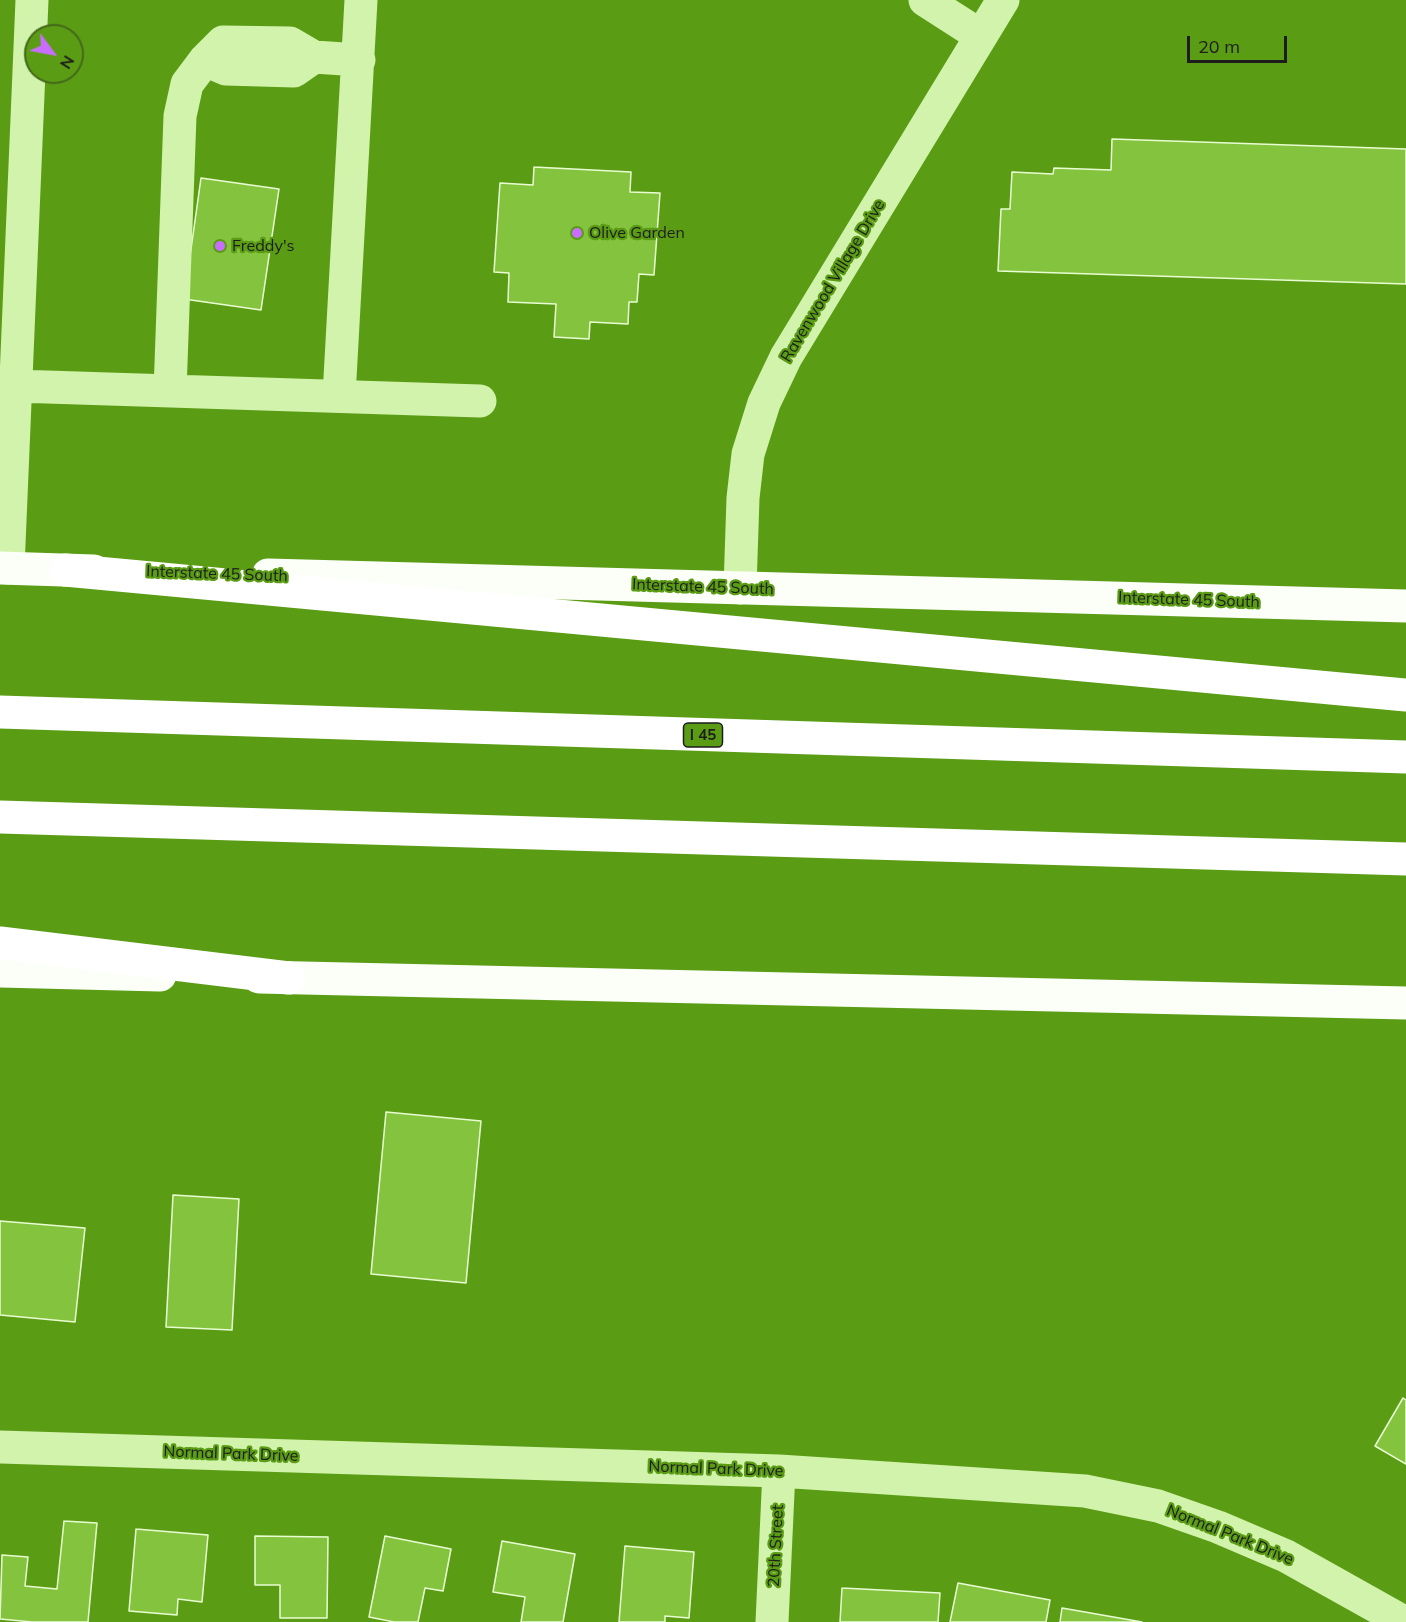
<!DOCTYPE html>
<html>
<head>
<meta charset="utf-8">
<style>
  body { margin:0 }
  #map { position:relative; width:1406px; height:1622px; overflow:hidden; background:#5b9c15; font-family:Mulish,sans-serif }
  canvas { display:block }
  .north { position:absolute; left:24px; top:24px; width:60px; height:60px; box-sizing:border-box; background:#5b9c15; border:2px solid #426918; border-radius:50%; rotate:122deg; font-size:16px; font-weight:700; line-height:24px; text-align:center; color:#1d1d1d }
  .north::after { content:''; display:block; margin:auto; width:21px; height:27px; background:#c96dff; clip-path:polygon(50% 0,100% 100%,50% 72%,0 100%) }
  .scale { position:absolute; left:1187px; top:36px; width:100px; height:27px; box-sizing:border-box; border:3px solid #1d1d1d; border-top:0; padding-left:8px; font-size:18px; line-height:21px; white-space:nowrap; color:#1d1d1d; -webkit-text-stroke:4px #5b9c15; paint-order:stroke }
</style>
</head>
<body>
<div id="map">
<canvas width="1406" height="1622"></canvas>
<div class="north">N</div>
<div class="scale">20 m</div>
</div>
<script>
const c = document.querySelector('canvas').getContext('2d');
c.lineJoin = 'round';
function paint(path, color) {
  c.fillStyle = color;
  c.fill(path, 'evenodd');
}
function shape(rows) {
  const path = new Path2D();
  for (const r of rows) {
    path.moveTo(r[0], r[1]);
    for (let i = 2; i < r.length; i += 2) path.lineTo(r[i], r[i + 1]);
  }
  return path;
}
function trace(path, color, width, dash) {
  c.strokeStyle = color;
  c.lineWidth = width;
  c.lineCap = dash ? 'butt' : 'round';
  c.setLineDash(dash || []);
  c.stroke(path);
}
function label(font, color, halo, rows, align = 'center') {
  c.font = font + ' Mulish,sans-serif';
  c.lineWidth = 4.5;
  c.setLineDash([]);
  c.textBaseline = 'middle';
  c.strokeStyle = halo;
  c.fillStyle = color;
  for (const [text, x, y, turn = 0] of rows) {
    c.save();
    c.translate(x, y);
    c.rotate((+turn || 0) * Math.PI / 180);
    c.textAlign = isNaN(turn) ? turn : align;
    if (halo) c.strokeText(text, 0, 0);
    c.fillText(text, 0, 0);
    c.restore();
  }
}
const building = shape([
  [1112,139,1406,149,1406,284,998,271,1001,209,1010,209,1012,172,1053,174,1054,168,1111,170,1112,139],
  [534,167,631,172,630,192,660,193,654,275,639,274,637,302,629,302,628,324,590,322,589,339,554,337,556,304,508,302,509,273,494,272,500,183,533,185,534,167],
  [201,178,279,189,261,310,184,299,201,178],
  [386,1112,481,1121,466,1283,371,1274,386,1112],
  [173,1195,239,1199,232,1330,166,1327,173,1195],
  [0,1221,85,1228,75,1322,0,1315,0,1221],
  [1403,1398,1406,1400,1406,1464,1375,1446,1403,1398],
  [64,1521,97,1523,88,1622,32,1622,0,1619,2,1555,28,1557,25,1586,57,1589,64,1521],
  [136,1529,208,1535,202,1602,178,1599,177,1615,129,1611,136,1529],
  [255,1536,328,1537,327,1618,280,1618,280,1585,255,1585,255,1536],
  [385,1536,451,1549,443,1591,425,1588,418,1622,394,1622,369,1617,385,1536],
  [502,1541,575,1554,563,1622,521,1622,525,1597,493,1592,502,1541],
  [625,1546,694,1552,689,1618,665,1616,665,1622,619,1622,625,1546],
  [958,1583,1050,1600,1046,1622,950,1622,958,1583],
  [842,1588,940,1593,938,1622,840,1622,842,1588],
  [1062,1608,1142,1622,1060,1622,1062,1608]
]);
paint(building, '#84c33d');
trace(building, '#e9fdd3', 1.5);
trace(shape([
  [925,0,981,36],
  [205,60,226,69,294,71,314,57],
  [16,386,480,401],
  [170,391,180,116,187,84,205,60,223,42,290,43,314,57,359,60],
  [339,396,361,0],
  [8,568,32,0],
  [740,588,743,498,748,454,764,403,786,357,1003,0],
  [0,1447,779,1471,1085,1491,1158,1506,1218,1527,1286,1556,1404,1622],
  [772,1622,779,1471]
]), '#d1f3ab', 33);
trace(shape([
  [0,568,94,571],
  [268,575,1406,606],
  [0,971,160,975],
  [259,977,1406,1003]
]), '#fbfff7', 33);
trace(shape([
  [65,570,1406,695],
  [0,712,1406,757],
  [0,817,1406,859],
  [0,943,289,978]
]), '#fff', 33);
for (const [x, y, r, color] of [
  [577,233,6,"#c96dff"],
  [220,246,6,"#c96dff"]
]) {
  const dot = new Path2D();
  dot.arc(x, y, r, 0, 2 * Math.PI);
  c.fillStyle = color;
  c.fill(dot);
  trace(dot, '#5b9c15', 2);
}
for (const [x, y, w] of [
  [703,735,39]
]) {
  const box = new Path2D();
  box.roundRect(x - w / 2, y - 12, w, 24, 4.5);
  c.fillStyle = '#5b9c15';
  c.fill(box);
  trace(box, '#1d1d1d', 1.5);
}
label('bold 15px', '#1d1d1d', null, [
  ["I 45",703,735]
]);
label('16px', '#1d1d1d', '#5b9c15', [
  ["Olive Garden",589,233],
  ["Freddy's",232,246]
], 'left');
label('16px', '#1d1d1d', '#5b9c15', [
  ["Ravenwood Village Drive",833,281,-59],
  ["Interstate 45 South",217,574,2],
  ["Interstate 45 South",703,587,2],
  ["Interstate 45 South",1189,600,2],
  ["Normal Park Drive",231,1454,2],
  ["Normal Park Drive",716,1469,2],
  ["Normal Park Drive",1230,1535,22],
  ["20th Street",776,1546,-87]
]);
</script>
</body>
</html>
